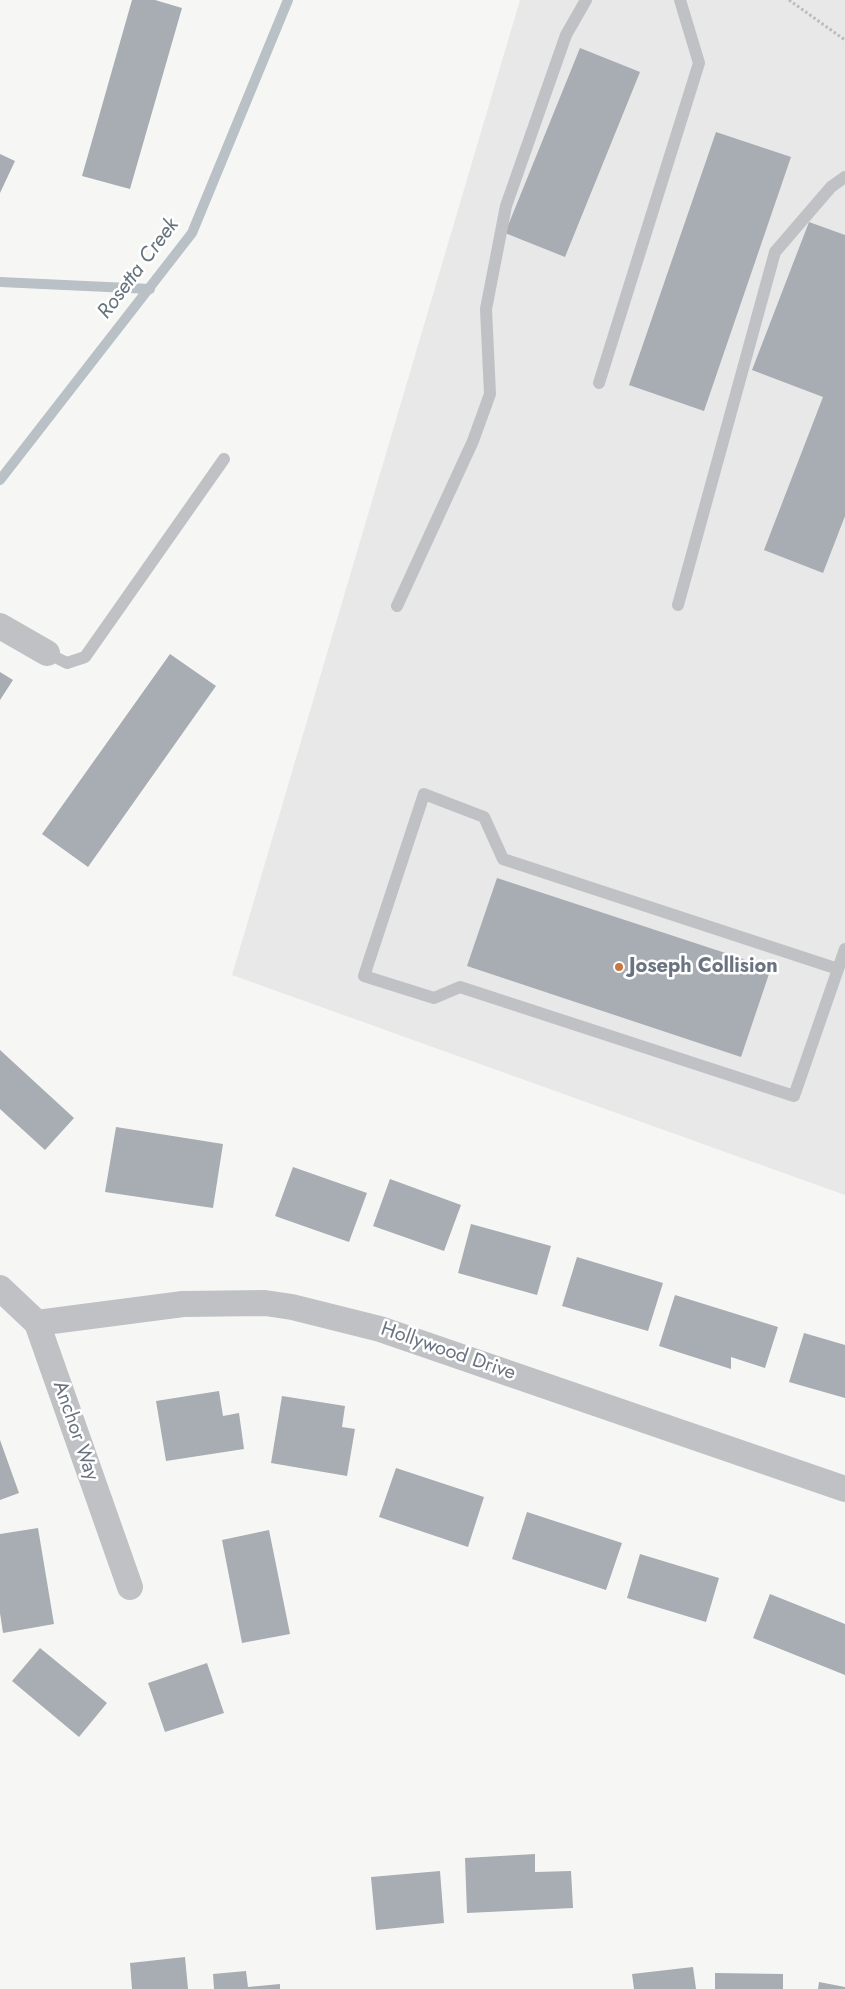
<!DOCTYPE html>
<html>
<head>
<meta charset="utf-8">
<style>
  body { margin:0 }
  canvas { display:block; background:#f6f7f4 }
</style>
</head>
<body>
<canvas width="845" height="1989"></canvas>
<script>
const c = document.querySelector('canvas').getContext('2d');
c.lineJoin = 'round';
function paint(path, color) {
  c.fillStyle = color;
  c.fill(path, 'evenodd');
}
function shape(rows) {
  const path = new Path2D();
  for (const r of rows) {
    path.moveTo(r[0], r[1]);
    for (let i = 2; i < r.length; i += 2) path.lineTo(r[i], r[i + 1]);
  }
  return path;
}
function trace(path, color, width, dash) {
  c.strokeStyle = color;
  c.lineWidth = width;
  c.lineCap = dash ? 'butt' : 'round';
  c.setLineDash(dash || []);
  c.stroke(path);
}
function label(font, color, halo, rows, align = 'center') {
  c.font = font + ' Jost,sans-serif';
  c.lineWidth = 5;
  c.setLineDash([]);
  c.textBaseline = 'middle';
  c.strokeStyle = halo;
  c.fillStyle = color;
  for (const [text, x, y, turn = 0] of rows) {
    c.save();
    c.translate(x, y);
    c.rotate((+turn || 0) * Math.PI / 180);
    c.textAlign = isNaN(turn) ? turn : align;
    if (halo) c.strokeText(text, 0, 0);
    c.fillText(text, 0, 0);
    c.restore();
  }
}
paint(shape([
  [520,0,845,0,845,1195,232,975]
]), '#e7e8e7');
trace(shape([
  [0,282,150,289],
  [0,480,192,233,288,0]
]), '#b9c0c6', 10);
paint(shape([
  [132,0,155,0,182,8,130,189,82,176],
  [580,48,640,72,565,257,505,233],
  [716,132,791,157,704,411,629,385],
  [0,154,15,161,0,193],
  [809,222,845,235,845,516,823,573,764,550,823,397,752,370],
  [170,654,216,686,88,867,42,834],
  [0,672,13,680,0,700],
  [497,878,771,968,741,1057,467,966],
  [0,1050,74,1118,45,1150,0,1109],
  [116,1127,223,1144,213,1208,105,1192],
  [293,1167,367,1193,349,1242,275,1216],
  [390,1179,461,1205,444,1251,373,1226],
  [471,1224,551,1246,537,1295,458,1273],
  [577,1257,663,1283,648,1331,562,1306],
  [675,1295,778,1327,765,1368,731,1357,731,1369,659,1346],
  [804,1333,845,1345,845,1398,789,1382],
  [219,1391,223,1416,239,1413,244,1449,166,1461,156,1401],
  [282,1396,345,1406,342,1427,355,1429,347,1476,271,1463],
  [0,1440,19,1493,0,1500],
  [396,1468,484,1497,468,1547,379,1517],
  [527,1512,622,1543,606,1590,512,1559],
  [38,1528,54,1624,3,1633,0,1613,0,1534],
  [269,1530,290,1634,242,1643,222,1540],
  [640,1554,719,1578,706,1622,627,1598],
  [770,1594,845,1624,845,1675,753,1638],
  [40,1648,107,1703,79,1737,12,1681],
  [207,1663,224,1713,165,1732,148,1683],
  [535,1854,535,1872,571,1871,573,1908,467,1913,465,1858],
  [440,1871,444,1923,376,1930,371,1877],
  [185,1957,188,1989,132,1989,130,1963],
  [693,1967,696,1989,634,1989,632,1974],
  [246,1971,248,1987,280,1984,280,1989,214,1989,213,1974],
  [715,1973,783,1974,783,1989,715,1989],
  [819,1982,845,1987,845,1989,818,1989]
]), '#a8acb3');
trace(shape([
  [789,0,845,40]
]), '#b9bbbe', 3, [2.5, 2.5]);
trace(shape([
  [599,383,699,63,680,0],
  [678,605,775,252,831,187,845,177],
  [397,606,473,441,490,394,486,309,506,206,566,35,586,0],
  [47,653,67,663,85,657,224,459],
  [838,969,503,859,484,817,424,794,364,976,434,998,460,987,794,1096,845,949]
]), '#bfc1c5', 12);
trace(shape([
  [0,626,47,653],
  [0,1288,37,1323,130,1587],
  [37,1323,183,1304,265,1303,292,1307,380,1329,845,1489]
]), '#bfc1c5', 26);
for (const [x, y, r, color] of [
  [619,967,5,"#cc763f"]
]) {
  const dot = new Path2D();
  dot.arc(x, y, r, 0, 2 * Math.PI);
  c.fillStyle = color;
  c.fill(dot);
  trace(dot, '#fff', 2);
}
label('bold 20px', '#6a7381', '#fff', [
  ["Joseph Collision",629,967]
], 'left');
label('20px', '#6a7381', '#fff', [
  ["Hollywood Drive",448,1352,19],
  ["Anchor Way",75,1431,71]
]);
label('italic 21px', '#66737d', '#fff', [
  ["Rosetta Creek",139,269,-53]
]);
</script>
</body>
</html>
